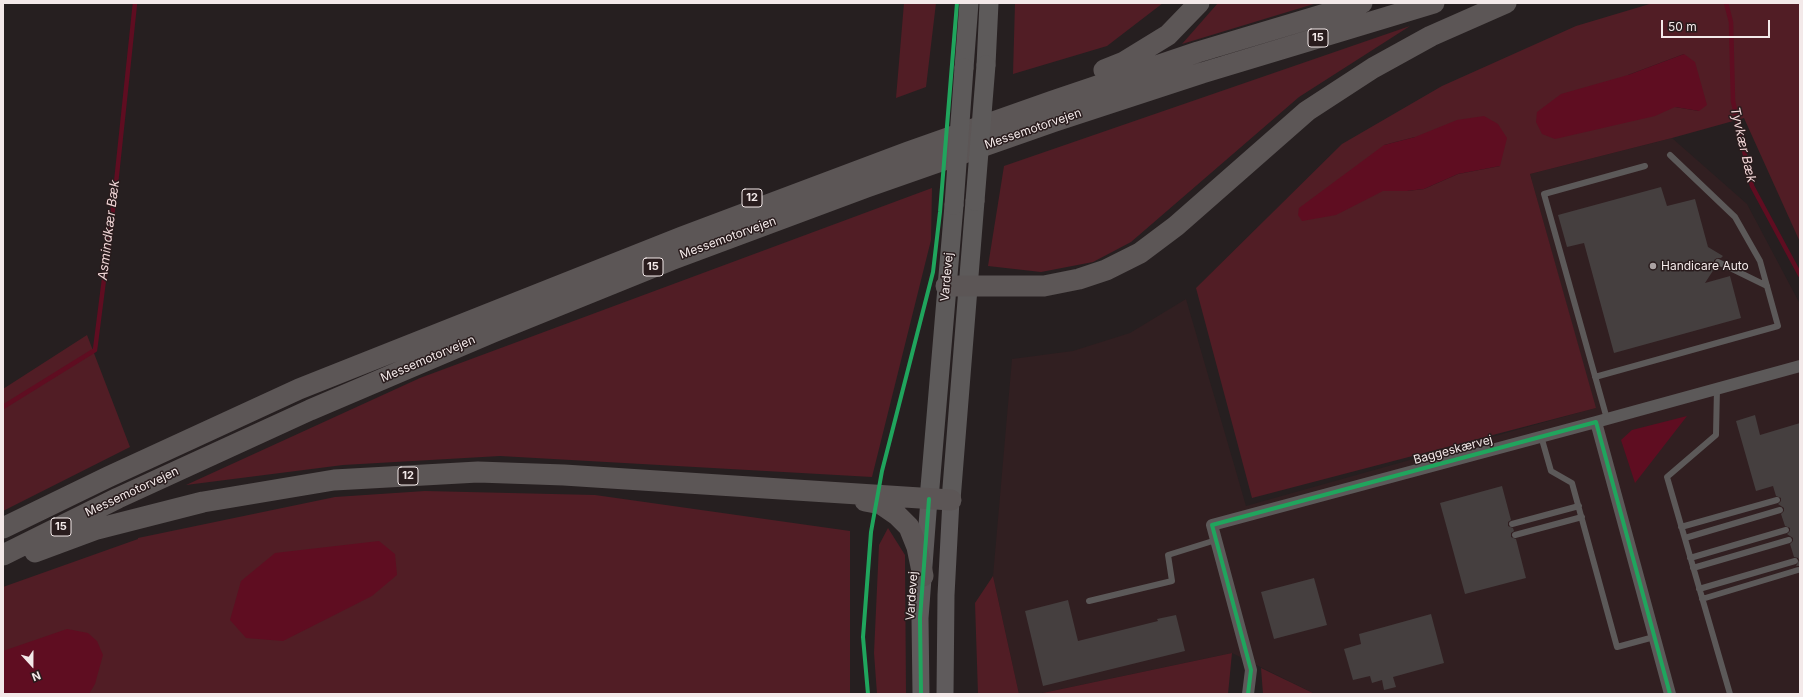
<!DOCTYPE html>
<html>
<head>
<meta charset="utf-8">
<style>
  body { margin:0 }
  #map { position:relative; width:1803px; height:697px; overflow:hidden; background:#261f20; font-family:Inter,sans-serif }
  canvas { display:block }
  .frame { position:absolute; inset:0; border:4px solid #f3e9e9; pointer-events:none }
  .north { position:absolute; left:12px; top:645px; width:40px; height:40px; -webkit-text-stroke:3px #291c1d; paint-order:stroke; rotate:159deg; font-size:11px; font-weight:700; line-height:16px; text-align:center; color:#f3e9e9 }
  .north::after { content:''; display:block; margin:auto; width:14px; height:18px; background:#f3e9e9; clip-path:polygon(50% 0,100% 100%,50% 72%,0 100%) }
  .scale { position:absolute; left:1661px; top:20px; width:109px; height:18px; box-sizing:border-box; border:2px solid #f3e9e9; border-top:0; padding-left:5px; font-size:12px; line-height:14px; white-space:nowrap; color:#f3e9e9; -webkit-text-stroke:3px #291c1d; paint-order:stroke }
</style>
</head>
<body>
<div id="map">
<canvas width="1803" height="697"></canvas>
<div class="frame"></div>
<div class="north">N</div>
<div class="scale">50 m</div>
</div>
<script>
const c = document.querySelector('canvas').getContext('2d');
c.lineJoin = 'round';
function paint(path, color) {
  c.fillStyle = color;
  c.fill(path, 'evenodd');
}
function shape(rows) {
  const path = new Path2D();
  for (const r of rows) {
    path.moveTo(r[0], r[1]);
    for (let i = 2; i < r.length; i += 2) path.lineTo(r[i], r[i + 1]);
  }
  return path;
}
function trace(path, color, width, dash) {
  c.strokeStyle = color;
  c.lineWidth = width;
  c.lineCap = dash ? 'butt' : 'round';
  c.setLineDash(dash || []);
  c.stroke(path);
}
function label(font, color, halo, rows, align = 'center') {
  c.font = font + ' Inter,sans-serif';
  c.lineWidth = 3;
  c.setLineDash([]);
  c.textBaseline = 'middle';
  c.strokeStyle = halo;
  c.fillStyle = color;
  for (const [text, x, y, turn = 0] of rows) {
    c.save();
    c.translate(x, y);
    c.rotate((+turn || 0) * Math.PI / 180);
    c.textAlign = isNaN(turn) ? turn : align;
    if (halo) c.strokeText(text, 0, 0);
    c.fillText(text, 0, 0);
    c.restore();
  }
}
paint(shape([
  [1672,138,1747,204,1800,304,1800,694,1315,694,1232,653,1038,694,1019,694,993,576,1012,359,1073,351,1130,333,1186,299,1246,506,1595,408,1530,174]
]), '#311f21');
paint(shape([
  [904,3,936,3,926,87,896,98],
  [1015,3,1163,3,1107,46,1013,74],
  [1218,3,1317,3,1182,44],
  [1653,3,1800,3,1800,242,1744,118,1672,138,1530,174,1596,408,1252,498,1196,288,1342,144,1442,86,1576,26],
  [1684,54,1699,111,1675,107,1628,75],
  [1415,137,1500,166,1458,174,1424,189,1407,191,1383,191,1384,145],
  [1410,26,1299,97,1131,242,1093,262,1041,272,988,266,1004,166],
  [932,188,931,240,872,477,500,456,343,465,186,485,420,378],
  [87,335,130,447,3,511,3,389],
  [425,491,595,495,850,531,850,694,3,694,3,587,138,539,138,538,335,497],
  [888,528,905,555,906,694,877,694,874,653,879,545],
  [993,576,1019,694,978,694,975,603],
  [1232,653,1228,694,1038,694],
  [1261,668,1315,694,1263,694]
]), '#511d25');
paint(shape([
  [1684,54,1695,62,1707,105,1699,111,1675,107,1655,116,1555,139,1542,134,1536,122,1537,112,1561,94,1628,75],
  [1484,116,1498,124,1507,138,1500,166,1458,174,1424,189,1407,191,1383,191,1336,215,1302,221,1298,215,1299,208,1384,145,1415,137,1457,120],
  [1687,416,1635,483,1621,440,1632,430],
  [379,541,395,554,397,575,372,596,283,641,246,638,230,620,241,581,275,553],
  [67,629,88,633,97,641,103,655,95,684,89,694,3,694,3,651]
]), '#5f0d21');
trace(shape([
  [1726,3,1731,22,1733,101,1752,186,1800,275],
  [3,407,95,350,115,193,135,3]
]), '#5f0d21', 4.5);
paint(shape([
  [1661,187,1667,206,1695,199,1708,247,1723,256,1721,258,1717,258,1714,260,1714,263,1716,266,1705,283,1730,276,1741,318,1614,353,1584,243,1567,247,1558,215],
  [1755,415,1760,435,1800,423,1800,566,1796,566,1799,560,1798,558,1794,557,1790,544,1793,541,1793,538,1787,534,1790,531,1790,528,1785,526,1781,514,1784,511,1784,508,1778,504,1781,501,1781,498,1776,496,1773,486,1756,491,1736,421],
  [1502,486,1511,520,1508,522,1508,526,1513,528,1514,531,1511,533,1511,537,1516,539,1526,578,1465,594,1440,503],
  [1314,578,1327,625,1274,639,1261,592],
  [1068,600,1078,641,1158,621,1157,619,1176,615,1185,651,1043,686,1025,611],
  [1431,614,1444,663,1393,677,1396,687,1384,690,1382,680,1372,683,1370,676,1353,680,1344,649,1361,644,1359,634]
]), '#453f3f');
trace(shape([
  [1718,262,1767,286],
  [1595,377,1778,326,1760,261,1735,217,1670,155],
  [1717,388,1716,435,1667,477,1730,694],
  [1607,419,1544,194,1645,166],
  [1541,436,1551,471,1572,483,1617,647,1654,637],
  [1512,524,1579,506],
  [1681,527,1777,500],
  [1515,535,1582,517],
  [1685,538,1780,510],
  [1690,558,1786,530],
  [1693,568,1789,540],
  [1699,589,1795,561],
  [1702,599,1798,570],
  [1089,601,1172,581,1168,555,1216,540]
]), '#5c5959', 6);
trace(shape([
  [1596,422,1800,366],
  [1248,694,1251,670,1212,525,1596,422,1670,694]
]), '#5c5959', 12);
trace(shape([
  [921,694,920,618,929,499],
  [945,694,946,595,951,500]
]), '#5f5b5c', 17);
trace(shape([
  [986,65,989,3],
  [964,68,969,3],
  [929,499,954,205],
  [951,500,975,201]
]), '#5d5a5a', 19);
trace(shape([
  [1104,70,1124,62,1168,35,1199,3],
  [946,286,1044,286,1079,279,1106,270,1140,253,1176,226,1307,111,1373,68,1431,36,1506,3],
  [865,501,881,504,897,515,909,527,917,547,923,576],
  [3,528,108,477,299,389,682,237,908,152,1053,101,1198,52,1362,3],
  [35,552,97,529,203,502,334,480,478,472,564,475,951,500],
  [3,555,118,498,310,410,493,332,671,260,867,187,1055,121,1202,73,1434,3]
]), '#5c5656', 21);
trace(shape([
  [975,201,986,65],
  [954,205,964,68]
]), '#5d5a5a', 19);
trace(shape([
  [868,694,863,637,871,532,882,471,933,272,940,212,957,3],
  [921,694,920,618,929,499],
  [1248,694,1251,670,1212,525,1596,422,1670,694]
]), '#20a55d', 4);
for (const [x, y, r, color] of [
  [1653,266,4,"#aba2a3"]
]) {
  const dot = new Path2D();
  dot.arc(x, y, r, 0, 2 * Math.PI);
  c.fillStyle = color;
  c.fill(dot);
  trace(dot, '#291c1d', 1.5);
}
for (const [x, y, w] of [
  [1318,38,20],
  [752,198,20],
  [653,267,20],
  [408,476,20],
  [61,527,20]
]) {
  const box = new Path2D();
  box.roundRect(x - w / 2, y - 9, w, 18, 3);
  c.fillStyle = '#291c1d';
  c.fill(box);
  trace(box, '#f3e9e9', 1);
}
label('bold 11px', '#f3e9e9', null, [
  ["15",1318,38],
  ["12",752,198],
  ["15",653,267],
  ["12",408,476],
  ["15",61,527]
]);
label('12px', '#f3e9e9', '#291c1d', [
  ["Messemotorvejen",1033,129,-19],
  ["Messemotorvejen",728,238,-20],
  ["Vardevej",947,277,-85],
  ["Messemotorvejen",428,359,-23],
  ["Baggeskærvej",1453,450,-15],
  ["Messemotorvejen",132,492,-25],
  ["Vardevej",912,596,-86]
]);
label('12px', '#f3e9e9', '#291c1d', [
  ["Handicare Auto",1661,266]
], 'left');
label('italic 13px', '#f1d6d7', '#291c1d', [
  ["Tyvkær Bæk",1743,145,77],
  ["Asmindkær Bæk",109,230,-83]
]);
</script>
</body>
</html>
